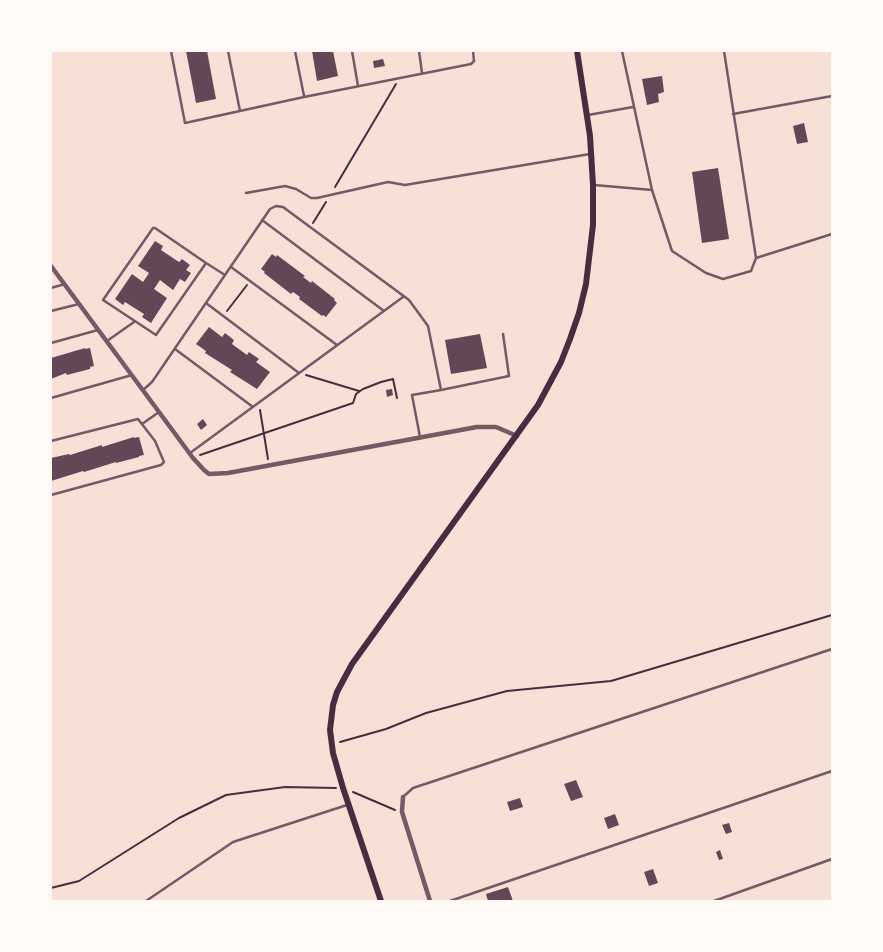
<!DOCTYPE html>
<html>
<head>
<meta charset="utf-8">
<style>
  body { margin:0 }
  #map { position:relative; width:883px; height:952px; overflow:hidden; background:#f7e1d7; font-family:Helvetica,sans-serif }
  canvas { display:block }
  .frame { position:absolute; inset:0; border:52px solid #fffaf5; pointer-events:none }
</style>
</head>
<body>
<div id="map">
<canvas width="883" height="952"></canvas>
<div class="frame"></div>
</div>
<script>
const c = document.querySelector('canvas').getContext('2d');
c.lineJoin = 'round';
function paint(path, color) {
  c.fillStyle = color;
  c.fill(path, 'evenodd');
}
function shape(rows) {
  const path = new Path2D();
  for (const r of rows) {
    path.moveTo(r[0], r[1]);
    for (let i = 2; i < r.length; i += 2) path.lineTo(r[i], r[i + 1]);
  }
  return path;
}
function trace(path, color, width, dash) {
  c.strokeStyle = color;
  c.lineWidth = width;
  c.lineCap = dash ? 'butt' : 'round';
  c.setLineDash(dash || []);
  c.stroke(path);
}
paint(shape([
  [186,51,207,51,216,99,196,103],
  [312,51,333,51,338,76,317,81],
  [383,59,385,66,374,68,373,61],
  [662,76,664,92,658,94,659,102,647,105,642,79],
  [804,123,808,142,797,144,793,126],
  [718,168,729,239,702,243,692,172],
  [155,241,163,246,161,250,179,262,182,259,190,265,186,270,191,273,185,282,180,279,173,290,160,280,154,289,167,298,151,323,142,317,144,314,125,302,123,305,115,299,132,274,143,282,149,273,138,266],
  [272,254,276,257,277,255,305,276,303,277,311,283,312,281,335,299,334,300,337,303,326,317,323,315,322,316,299,299,300,297,293,292,291,294,264,273,265,272,261,269],
  [209,327,222,337,225,333,234,340,232,344,247,355,249,352,259,359,256,362,270,372,257,389,230,372,232,370,205,353,206,351,196,344],
  [480,334,487,368,451,374,445,340],
  [85,348,85,349,90,348,94,366,90,367,90,369,67,375,66,373,51,379,51,358],
  [392,389,393,395,387,397,386,390],
  [203,419,207,425,201,430,197,424],
  [134,437,134,438,139,437,144,455,139,456,139,457,116,463,116,462,84,472,83,471,51,481,51,458,69,454,70,455,102,445,102,447],
  [576,780,583,797,571,801,564,784],
  [520,798,523,807,510,811,507,802],
  [615,814,619,825,608,829,604,818],
  [729,823,732,832,726,834,722,825],
  [720,850,723,859,719,860,716,852],
  [653,869,658,883,649,886,644,872],
  [508,887,513,901,488,901,486,894]
]), '#644757');
trace(shape([
  [335,187,396,84],
  [313,223,326,202],
  [227,311,247,285],
  [306,375,359,391],
  [260,410,268,459],
  [200,455,353,403,356,394,363,389,381,382,393,379,397,398],
  [340,742,386,729,426,713,507,691,611,681,832,615],
  [353,792,395,810],
  [51,888,79,881,179,818,226,795,285,787,336,788]
]), '#4a2c40', 2);
trace(shape([
  [171,51,185,123,304,97,471,64,474,61,473,51],
  [228,51,240,111],
  [295,51,304,96],
  [352,51,358,86],
  [419,51,422,73],
  [622,51,652,190,672,251,706,273,723,279,751,271,756,258,724,51],
  [733,114,832,96],
  [588,115,633,107],
  [594,185,652,190],
  [246,193,285,186,296,189,311,198,317,198,388,182,405,185,590,154],
  [262,220,384,311],
  [756,258,832,234],
  [206,263,156,335,103,300,153,228,155,228,206,263,225,275],
  [231,267,337,345],
  [51,288,65,284],
  [206,303,299,373],
  [51,311,79,304],
  [107,341,134,322],
  [51,343,98,330],
  [175,349,253,407],
  [143,390,152,382,270,209,276,206,283,207,409,300,428,326,441,390,412,395,420,437],
  [441,390,509,376,503,334],
  [51,398,132,375],
  [142,424,159,412],
  [51,441,138,419,155,441,164,462,161,465,51,495],
  [190,453,403,297],
  [403,797,413,788,832,649],
  [146,901,233,842,347,805],
  [450,901,832,771],
  [714,901,832,859]
]), '#755966', 2.5);
trace(shape([
  [51,266,193,458,204,470,209,474,228,473,477,427,496,427,517,436],
  [403,797,402,812,430,901]
]), '#755966', 4.5);
trace(shape([
  [381,901,343,788,333,753,330,730,333,705,337,692,352,664,538,405,561,362,570,339,579,313,586,284,593,225,593,185,590,136,577,51]
]), '#4a2c40', 6);
</script>
</body>
</html>
